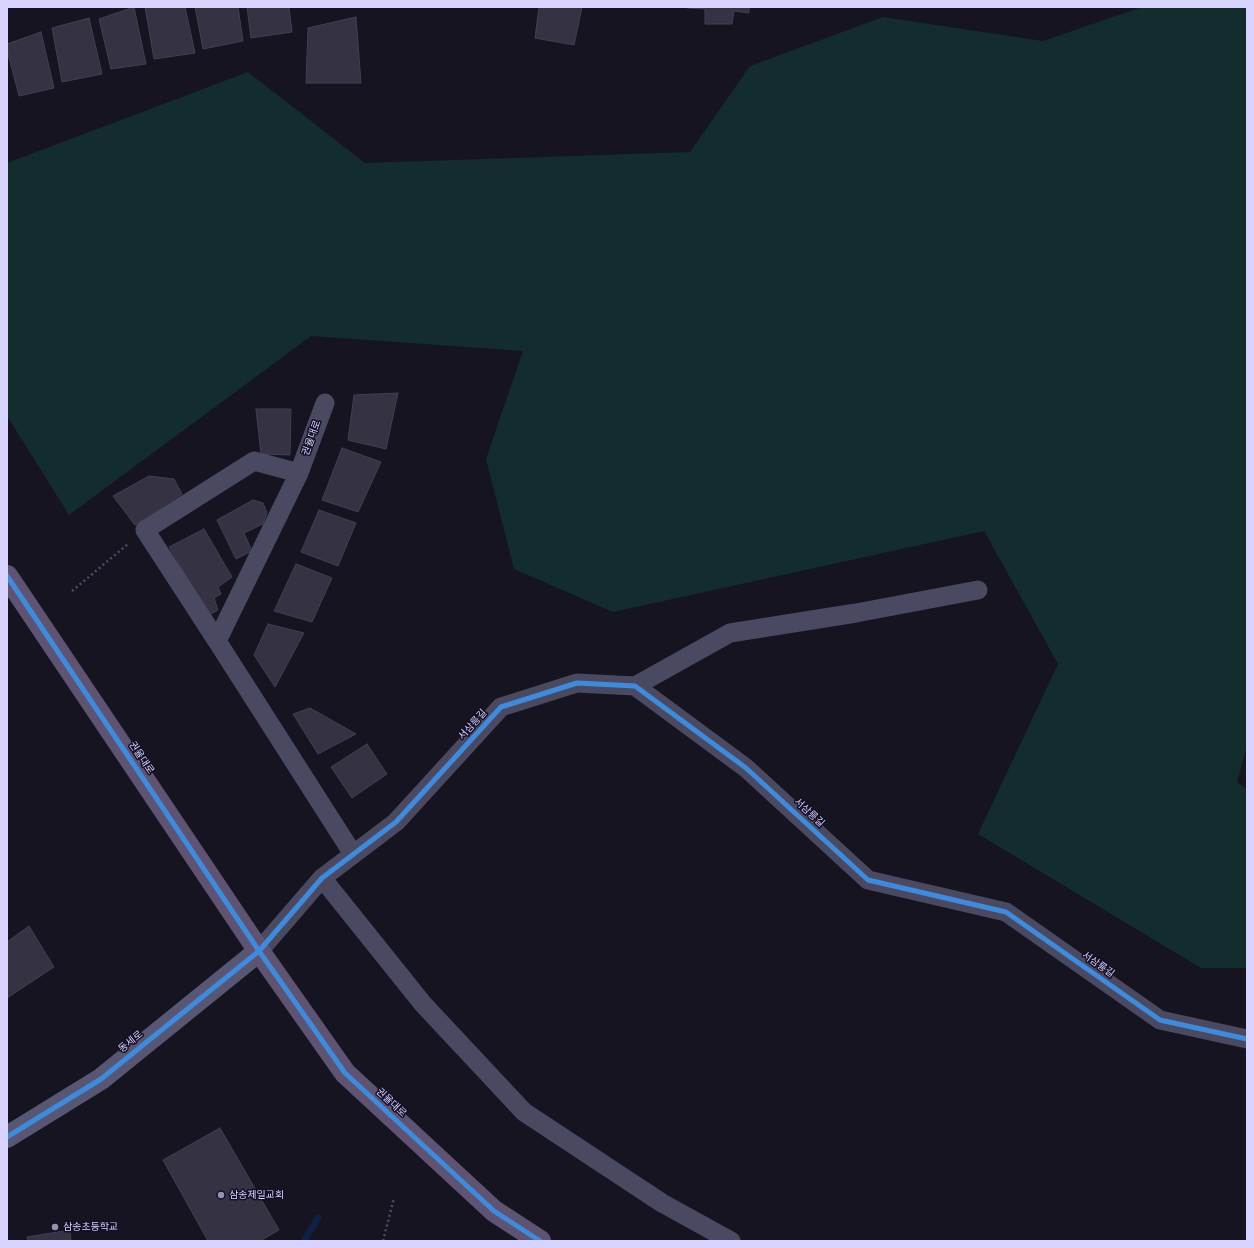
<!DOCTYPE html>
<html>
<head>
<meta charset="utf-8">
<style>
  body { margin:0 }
  #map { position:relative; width:1254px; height:1248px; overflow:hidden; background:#161421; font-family:Poppins,sans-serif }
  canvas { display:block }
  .frame { position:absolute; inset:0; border:8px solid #d9d4ff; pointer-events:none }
</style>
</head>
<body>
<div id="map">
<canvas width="1254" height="1248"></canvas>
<div class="frame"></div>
</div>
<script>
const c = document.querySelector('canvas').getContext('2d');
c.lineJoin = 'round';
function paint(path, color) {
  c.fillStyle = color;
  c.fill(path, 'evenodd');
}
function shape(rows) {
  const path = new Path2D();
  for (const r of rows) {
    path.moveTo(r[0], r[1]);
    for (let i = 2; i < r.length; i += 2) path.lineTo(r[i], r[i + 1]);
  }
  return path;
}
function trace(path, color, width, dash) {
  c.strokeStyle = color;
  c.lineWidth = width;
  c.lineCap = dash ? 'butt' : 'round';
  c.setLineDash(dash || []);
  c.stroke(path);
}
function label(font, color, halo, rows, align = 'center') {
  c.font = font + ' Poppins,"Noto Sans KR",sans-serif';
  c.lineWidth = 3;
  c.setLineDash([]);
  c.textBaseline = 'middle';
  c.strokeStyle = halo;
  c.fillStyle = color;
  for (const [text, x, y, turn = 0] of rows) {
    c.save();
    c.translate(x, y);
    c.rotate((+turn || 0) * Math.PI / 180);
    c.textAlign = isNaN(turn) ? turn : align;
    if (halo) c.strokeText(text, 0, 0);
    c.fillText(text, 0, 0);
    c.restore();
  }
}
paint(shape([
  [1142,7,1247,7,1247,746,1237,782,1247,789,1247,968,1201,968,978,834,1058,664,984,531,613,612,514,569,486,459,523,351,311,336,69,515,7,416,7,163,248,72,365,163,690,152,750,66,883,17,1043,41]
]), '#132c2d');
trace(shape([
  [304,1241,318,1218]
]), '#0d2144', 7);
const building = shape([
  [134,7,146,64,111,69,99,19,134,7],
  [145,7,185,7,195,53,154,59,145,7],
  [195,7,238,7,243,41,203,49,195,7],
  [247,7,289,7,292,32,251,38,247,7],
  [539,7,582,7,574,45,535,38,539,7],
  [687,7,749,7,749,13,734,11,732,24,705,24,705,9,687,8,687,7],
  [356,17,361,83,306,83,308,28,356,17],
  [89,18,102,74,62,82,52,28,89,18],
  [41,32,54,88,19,96,7,50,7,44,41,32],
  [398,393,386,449,348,440,354,395,398,393],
  [256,409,291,409,290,455,261,454,256,409],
  [342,448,381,462,358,512,322,500,342,448],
  [149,476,174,479,182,494,135,525,113,496,149,476],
  [253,500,263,503,267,513,263,524,244,533,252,551,236,559,217,520,253,500],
  [319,510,356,523,338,566,301,552,319,510],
  [204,529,232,577,218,587,221,594,214,598,218,610,209,615,169,547,204,529],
  [296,564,332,578,312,622,274,611,296,564],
  [268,624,304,633,275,687,254,655,268,624],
  [310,708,356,734,318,754,293,714,310,708],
  [367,744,387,774,352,798,331,767,367,744],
  [29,926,54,967,7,998,7,942,29,926],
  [220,1128,279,1230,260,1241,208,1241,163,1160,220,1128],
  [70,1230,71,1241,28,1241,27,1237,70,1230]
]);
paint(building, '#343243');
trace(building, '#433f54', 1);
trace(shape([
  [72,591,128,544],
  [383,1241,394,1198]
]), '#44505f', 2.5, [2, 3]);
trace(shape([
  [325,403,299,473,217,641,353,854],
  [217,641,145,530,254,461,299,473],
  [635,686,730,633,856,613,978,590],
  [322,878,423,1004,524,1112,662,1203,731,1241],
  [259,951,322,878,396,822,501,707,577,683,635,686,746,768,868,880,1006,912,1160,1020,1247,1039]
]), '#4a4962', 19);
trace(shape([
  [7,1137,101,1079,259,951]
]), '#575674', 22);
trace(shape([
  [7,576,259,951,345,1073,494,1211,540,1241]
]), '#5e5373', 22);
trace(shape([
  [7,576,259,951,345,1073,494,1211,540,1241],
  [7,1137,101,1079,259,951,322,878,396,822,501,707,577,683,635,686,746,768,868,880,1006,912,1160,1020,1247,1039]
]), '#408adc', 5);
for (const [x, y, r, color] of [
  [221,1195,4,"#9591b1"],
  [55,1227,4,"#9591b1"]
]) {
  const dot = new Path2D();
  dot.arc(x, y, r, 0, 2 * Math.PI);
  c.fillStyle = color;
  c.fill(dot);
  trace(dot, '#130f26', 1.5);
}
label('10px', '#d9d4ff', '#130f26', [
  ["권율대로",312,438,-70],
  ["서삼릉길",473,725,-48],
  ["권율대로",141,758,56],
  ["서삼릉길",809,813,43],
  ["서삼릉길",1098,965,35],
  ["동세로",131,1042,-39],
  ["권율대로",391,1103,43]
]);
label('10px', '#d9d4ff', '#130f26', [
  ["삼송제일교회",229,1195],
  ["삼송초등학교",63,1227]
], 'left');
</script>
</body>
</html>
